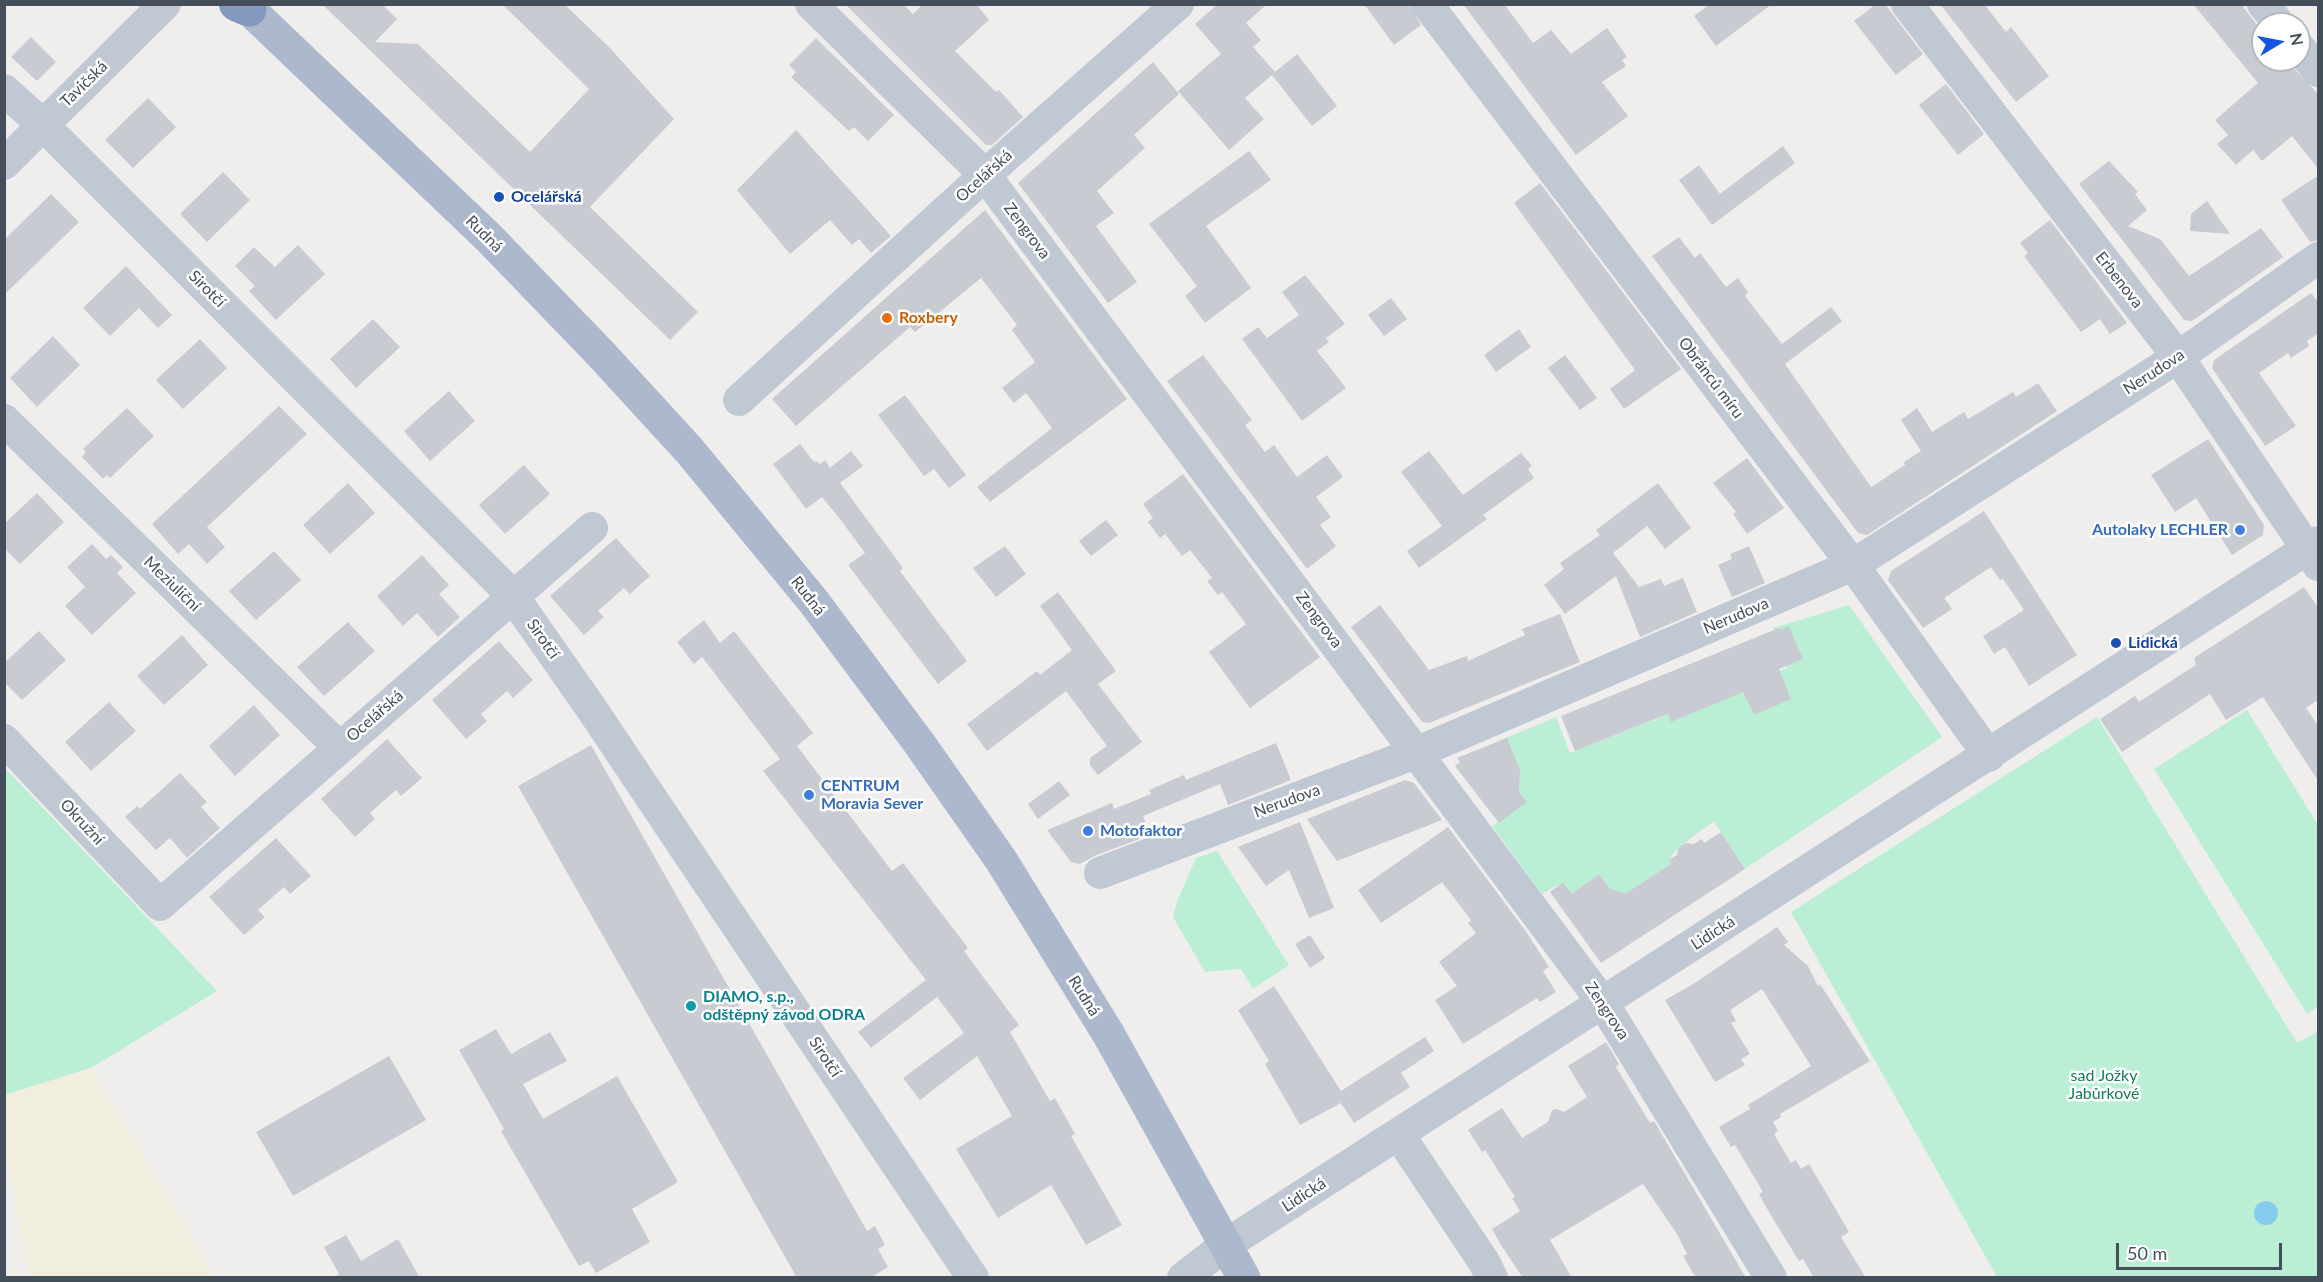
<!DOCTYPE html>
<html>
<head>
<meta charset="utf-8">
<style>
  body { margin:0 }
  #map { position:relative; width:2323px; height:1282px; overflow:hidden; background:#f0eded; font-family:Lato,sans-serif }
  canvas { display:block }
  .frame { position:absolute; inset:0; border:6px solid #454e5b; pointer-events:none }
  .north { position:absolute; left:2251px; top:12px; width:60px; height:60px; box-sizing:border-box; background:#fff; border:2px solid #b5b8bd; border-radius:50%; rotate:80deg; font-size:16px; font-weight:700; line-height:24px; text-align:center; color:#454e5b }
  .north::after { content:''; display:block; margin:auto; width:21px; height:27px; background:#1555e2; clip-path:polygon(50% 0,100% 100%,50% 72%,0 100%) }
  .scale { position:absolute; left:2116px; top:1243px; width:166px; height:27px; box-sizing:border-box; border:3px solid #454e5b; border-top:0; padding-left:8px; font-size:18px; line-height:21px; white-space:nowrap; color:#454e5b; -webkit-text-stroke:4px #fff; paint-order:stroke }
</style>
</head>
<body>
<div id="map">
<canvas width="2323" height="1282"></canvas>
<div class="frame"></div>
<div class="north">N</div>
<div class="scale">50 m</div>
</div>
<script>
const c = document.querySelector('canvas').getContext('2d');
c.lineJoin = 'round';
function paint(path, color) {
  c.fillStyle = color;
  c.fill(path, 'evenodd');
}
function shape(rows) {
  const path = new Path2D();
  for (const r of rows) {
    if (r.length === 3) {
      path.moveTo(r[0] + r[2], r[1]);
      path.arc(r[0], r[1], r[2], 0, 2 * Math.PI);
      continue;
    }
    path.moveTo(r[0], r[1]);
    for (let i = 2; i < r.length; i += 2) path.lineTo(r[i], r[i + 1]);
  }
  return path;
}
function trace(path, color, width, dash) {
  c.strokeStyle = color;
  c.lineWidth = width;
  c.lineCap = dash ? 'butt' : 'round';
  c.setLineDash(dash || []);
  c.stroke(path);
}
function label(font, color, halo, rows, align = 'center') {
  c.font = font + ' Lato,sans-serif';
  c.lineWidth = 5;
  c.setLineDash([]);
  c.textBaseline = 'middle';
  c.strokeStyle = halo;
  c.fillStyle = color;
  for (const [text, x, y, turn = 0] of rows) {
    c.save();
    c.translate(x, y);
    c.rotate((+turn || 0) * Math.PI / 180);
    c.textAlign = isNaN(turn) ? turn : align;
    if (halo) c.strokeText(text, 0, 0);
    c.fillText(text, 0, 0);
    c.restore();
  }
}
paint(shape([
  [1849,605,1942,737,1745,869,1714,821,1678,848,1669,860,1671,864,1626,893,1610,889,1599,874,1572,894,1563,882,1542,894,1492,826,1521,806,1494,743,1556,717,1570,753,1787,668,1773,628],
  [2247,710,2318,825,2318,1006,2307,1014,2154,769],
  [2097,717,2297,1043,2318,1031,2318,1277,1997,1277,1791,912],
  [4,767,217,991,91,1068,5,1095],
  [1217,851,1289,965,1253,989,1241,969,1205,972,1173,917,1178,899,1196,858]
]), '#baefd5');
paint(shape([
  [91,1068,215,1277,29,1277,5,1143,5,1095]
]), '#f2eedd');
paint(shape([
  [2266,1213,12]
]), '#86cbed');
paint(shape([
  [322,4,382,4,397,19,375,42,418,44,530,152,589,89,502,4,564,4,609,47,674,119,590,207,698,312,670,340],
  [845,4,903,4,913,14,923,4,976,4,989,20,955,51,996,92,999,90,1023,117,992,145,986,145],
  [1218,4,1267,4,1246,23,1261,40,1253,47,1275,72,1297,54,1337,106,1312,126,1272,75,1245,98,1264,119,1229,150,1178,91,1221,54,1195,24],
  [1364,4,1409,4,1421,25,1394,45],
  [1463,4,1504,4,1533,43,1551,30,1571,54,1607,28,1627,57,1622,60,1626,66,1602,82,1628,116,1576,155],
  [1710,4,1772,4,1716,46,1694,16],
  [1876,4,1885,4,1923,54,1896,75,1854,21],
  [1940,4,1984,4,2006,32,2011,27,2049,76,2016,102],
  [2193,4,2241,4,2263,33,2263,60,2286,60,2319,95,2319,170,2292,136,2262,161,2253,150,2236,165,2217,144,2228,135,2215,120,2258,83],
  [31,37,56,62,37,81,11,57],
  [816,38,894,115,868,141,854,127,849,131,791,77,796,72,789,65],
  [1153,62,1179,94,1134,135,1145,148,1097,191,1114,213,1096,226,1137,282,1108,303,1018,183],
  [1946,84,1984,134,1958,155,1919,105],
  [148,98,176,127,133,168,105,140],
  [796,130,891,236,871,253,859,239,852,245,830,220,790,254,737,190],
  [1783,146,1795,163,1712,225,1679,180,1699,165,1720,194],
  [1249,151,1271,180,1206,226,1251,288,1205,323,1185,296,1197,286,1149,224],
  [2109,161,2138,192,2135,194,2147,210,2128,226,2160,239,2189,276,2261,228,2283,257,2192,321,2184,320,2079,184],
  [223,172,250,200,207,242,180,214],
  [2319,175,2319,240,2310,242,2281,200],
  [1540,183,1681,369,1624,409,1610,389,1635,370,1514,203],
  [51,194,79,222,4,295,4,240],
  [2207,201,2230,234,2190,231,2191,214],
  [985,210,1127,399,990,502,977,487,1052,428,1026,393,1014,403,1002,388,1035,362,1012,330,1017,325,981,278,915,332,910,327,796,426,772,399],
  [2050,220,2127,323,2110,334,2100,319,2081,332,2024,256,2028,253,2020,243],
  [1679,237,1695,258,1700,253,1726,287,1738,278,1748,292,1745,296,1782,344,1831,307,1842,321,1785,364,1871,487,1905,465,1904,462,1921,451,1901,420,1917,408,1932,432,1964,412,1968,419,2013,392,2016,397,2038,383,2057,411,1867,535,1858,533,1652,256],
  [298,245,325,274,276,320,249,291,255,286,235,266,254,247,275,267],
  [126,266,172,315,158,328,139,308,110,336,83,308],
  [1305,275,1345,324,1326,338,1329,342,1317,351,1346,388,1302,421,1242,339,1258,327,1267,338,1299,315,1282,292],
  [2311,293,2319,303,2319,333,2307,341,2309,346,2291,358,2288,353,2259,373,2296,426,2265,446,2212,368,2214,360],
  [1391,298,1407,319,1384,336,1368,315],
  [373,319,400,347,356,388,330,359],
  [1519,329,1531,347,1496,372,1484,355],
  [53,336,80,365,37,407,10,378],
  [200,339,227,368,183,409,156,380],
  [1203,355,1252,420,1245,425,1265,452,1274,445,1297,477,1327,455,1343,477,1316,497,1331,517,1320,525,1336,546,1307,569,1167,381],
  [1565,355,1597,398,1580,410,1548,368],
  [449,391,475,421,430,461,404,431],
  [905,395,966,475,949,488,934,469,924,476,878,415],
  [279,406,307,434,207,527,225,547,207,564,189,544,178,554,152,524],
  [127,408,154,436,110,478,107,475,103,479,82,457,86,452,83,449],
  [2208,439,2264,525,2263,535,2232,555,2196,498,2175,512,2151,475],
  [800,444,814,462,817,461,820,464,825,460,830,468,851,451,863,466,840,483,903,568,900,571,967,661,938,684,848,565,865,553,840,519,822,497,806,509,773,464],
  [1429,451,1463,495,1521,453,1532,466,1528,469,1534,478,1483,515,1487,519,1419,568,1407,551,1442,526,1401,472],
  [1747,458,1784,508,1747,534,1733,514,1736,512,1713,483],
  [524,465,550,494,505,534,479,505],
  [1183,474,1320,657,1250,708,1209,652,1246,624,1222,592,1218,595,1207,581,1212,578,1190,550,1182,556,1165,534,1160,538,1148,522,1153,518,1143,504],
  [348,483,375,513,330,554,303,525],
  [1658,483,1691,528,1665,549,1647,526,1613,553,1639,587,1661,579,1664,586,1683,578,1697,612,1640,637,1616,576,1565,614,1544,585,1564,569,1560,563,1600,535,1596,530],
  [37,493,64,522,20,564,4,548,4,524],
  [1984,511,2077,655,2029,686,2005,647,1994,654,1983,636,2024,610,2003,579,2000,580,1991,567,1944,598,1952,609,1923,628,1888,580,1891,571],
  [1106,520,1118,535,1091,556,1079,541],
  [616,538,650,576,630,594,624,588,598,611,604,617,584,635,550,596],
  [92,544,106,559,111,555,123,567,117,573,136,593,92,635,65,606,85,587,67,567],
  [1005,546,1026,574,996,597,973,568],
  [1749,546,1765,583,1732,597,1718,565,1732,559,1730,554],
  [274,551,301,580,256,620,229,591],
  [422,555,449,585,439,594,460,617,438,637,417,613,403,626,377,596],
  [2304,587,2319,609,2319,699,2306,708,2319,727,2319,782,2263,697,2226,720,2210,694,2122,752,2100,719,2135,696,2139,702,2177,677,2196,665,2194,658],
  [1058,592,1116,671,1098,684,1142,742,1098,775,1090,765,1090,758,1107,746,1066,691,987,751,967,724,1037,671,1040,675,1072,650,1040,606],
  [1380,605,1429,670,1467,656,1468,661,1525,635,1522,629,1560,614,1580,662,1429,723,1422,722,1351,627],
  [704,620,720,643,734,631,813,733,797,746,892,871,903,863,968,948,964,951,1019,1025,1010,1032,1050,1101,1055,1098,1075,1134,1071,1136,1122,1225,1086,1245,1051,1185,998,1218,956,1149,1012,1116,977,1056,920,1100,903,1078,964,1033,937,997,871,1048,858,1032,926,980,763,771,780,759,702,657,694,664,677,642],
  [348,622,375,651,324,696,297,667],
  [1789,626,1803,659,1779,669,1791,699,1754,715,1743,692,1671,722,1668,714,1575,751,1561,716,1779,628,1780,630],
  [39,631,66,660,22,700,4,682,4,663],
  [182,635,208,665,164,705,137,676],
  [499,641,533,680,513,698,507,691,481,714,487,721,466,739,432,700],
  [109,702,136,731,91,771,65,742],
  [254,705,280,735,235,776,209,746],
  [1507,738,1520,770,1519,792,1527,802,1499,823,1455,766,1460,762,1457,758],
  [387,739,422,778,401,796,396,790,370,813,375,819,355,837,321,799],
  [1276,743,1291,780,1228,805,1220,784,1143,816,1150,835,1094,856,1080,864,1071,862,1047,830,1112,803,1114,809,1151,794,1149,790,1184,775,1186,780],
  [591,745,867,1231,875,1226,885,1245,878,1249,888,1267,870,1278,797,1278,518,786],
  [180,773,207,802,201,807,220,828,187,858,170,838,156,850,125,817,137,806,140,809],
  [1405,780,1414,783,1442,820,1337,861,1307,819],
  [1059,781,1070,795,1038,819,1028,804],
  [1300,822,1334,908,1309,918,1289,870,1266,886,1238,847],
  [1448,827,1525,930,1549,967,1543,971,1556,992,1540,1002,1537,998,1463,1044,1435,1000,1457,986,1439,962,1476,933,1468,923,1471,920,1442,882,1381,923,1358,890],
  [1721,832,1745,869,1601,963,1550,892,1563,882,1572,894,1599,874,1610,889,1626,893,1671,864,1669,860,1677,855,1678,848,1686,843,1693,844,1702,839,1704,843],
  [276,838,311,876,290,894,284,887,258,910,265,917,244,935,209,897],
  [1777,927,1788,942,1784,945,1808,966,1818,986,1820,984,1870,1061,1780,1114,1781,1117,1773,1122,1778,1131,1774,1134,1791,1163,1796,1160,1801,1169,1809,1164,1828,1196,1849,1232,1841,1237,1866,1278,1814,1278,1803,1259,1799,1261,1770,1214,1759,1194,1763,1192,1735,1145,1731,1147,1719,1127,1750,1109,1748,1105,1811,1066,1762,989,1730,1010,1736,1021,1731,1023,1750,1054,1741,1059,1745,1065,1715,1082,1665,1000,1695,983],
  [1310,935,1325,958,1310,968,1295,944],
  [1274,986,1341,1091,1425,1037,1434,1051,1401,1073,1410,1087,1354,1123,1341,1103,1300,1125,1265,1064,1269,1061,1238,1010],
  [496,1029,511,1054,550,1032,567,1061,523,1084,543,1119,617,1076,678,1182,632,1209,650,1242,596,1273,589,1261,579,1266,501,1131,504,1129,459,1050],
  [1606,1042,1619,1064,1616,1067,1650,1123,1654,1121,1746,1278,1696,1278,1683,1256,1687,1254,1677,1234,1643,1184,1550,1240,1572,1278,1523,1278,1501,1245,1492,1229,1520,1211,1512,1198,1515,1197,1485,1150,1482,1152,1468,1130,1502,1108,1522,1138,1548,1122,1552,1110,1557,1109,1564,1112,1587,1097,1568,1066],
  [389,1056,426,1120,293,1196,256,1132],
  [346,1235,361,1261,398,1239,420,1278,333,1278,339,1274,324,1247]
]), '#c9cbd3');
const highway = shape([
  [236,4,250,10]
]);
trace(highway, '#6f83a9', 34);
trace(shape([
  [811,4,985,175,1603,1003,1771,1278],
  [1427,4,1853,565,1989,756],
  [1907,4,2178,357,2318,565],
  [2263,4,2279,24],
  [2299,47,2318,71],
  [4,90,43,125,512,595,591,708,973,1278],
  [4,164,165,4],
  [739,400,985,175,1178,4],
  [4,420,339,747],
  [4,740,160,905,592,528],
  [1100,873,1418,752,1853,565,2178,357,2318,258],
  [1399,1135,1484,1262,1492,1278],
  [1183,1278,1227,1244,2318,542]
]), '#c0c8d3', 32);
trace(shape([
  [250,10,489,238,600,353,689,450,814,602,919,743,1001,860,1109,1035,1244,1278]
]), '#acb9cd', 33);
trace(highway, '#8499be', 33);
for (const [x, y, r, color] of [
  [499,197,6,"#1a4fb4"],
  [887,318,6,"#e8710a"],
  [2240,530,6,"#3f7fe0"],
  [2116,643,6,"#1a4fb4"],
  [809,795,6,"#3f7fe0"],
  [1088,831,6,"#3f7fe0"],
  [691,1006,6,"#0f9aa8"]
]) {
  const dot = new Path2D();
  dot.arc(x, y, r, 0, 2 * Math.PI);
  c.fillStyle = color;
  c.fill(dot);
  trace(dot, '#fff', 2);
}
label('16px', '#454e5b', '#fff', [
  ["Tavičská",84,84,-44],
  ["Ocelářská",984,176,-42],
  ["Zengrova",1027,231,53],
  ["Rudná",484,234,45],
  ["Erbenova",2119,280,52],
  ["Sirotčí",207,289,45],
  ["Nerudova",2154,372,-33],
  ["Obránců míru",1711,378,53],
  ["Meziuliční",172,584,44],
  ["Rudná",808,596,52],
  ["Nerudova",1736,616,-23],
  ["Zengrova",1319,620,53],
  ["Sirotčí",543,639,55],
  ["Ocelářská",375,716,-41],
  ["Nerudova",1287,801,-20],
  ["Okružní",82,822,47],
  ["Lidická",1713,933,-33],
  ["Rudná",1084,996,58],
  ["Zengrova",1607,1011,56],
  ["Sirotčí",825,1057,56],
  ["Lidická",1304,1195,-33]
]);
label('bold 16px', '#164399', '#fff', [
  ["Ocelářská",511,197],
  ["Lidická",2128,643]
], 'left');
label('bold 16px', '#c56008', '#fff', [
  ["Roxbery",899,318]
], 'left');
label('bold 16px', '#366cbe', '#fff', [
  ["Autolaky LECHLER",2228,530,"right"],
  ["CENTRUM",821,786],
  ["Moravia Sever",821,804],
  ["Motofaktor",1100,831]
], 'left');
label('bold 16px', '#0d838f', '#fff', [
  ["DIAMO, s.p.,",703,997],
  ["odštěpný závod ODRA",703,1015]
], 'left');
label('16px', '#157e56', '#fff', [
  ["sad Jožky",2104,1076],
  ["Jabůrkové",2104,1094]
]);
</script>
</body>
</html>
